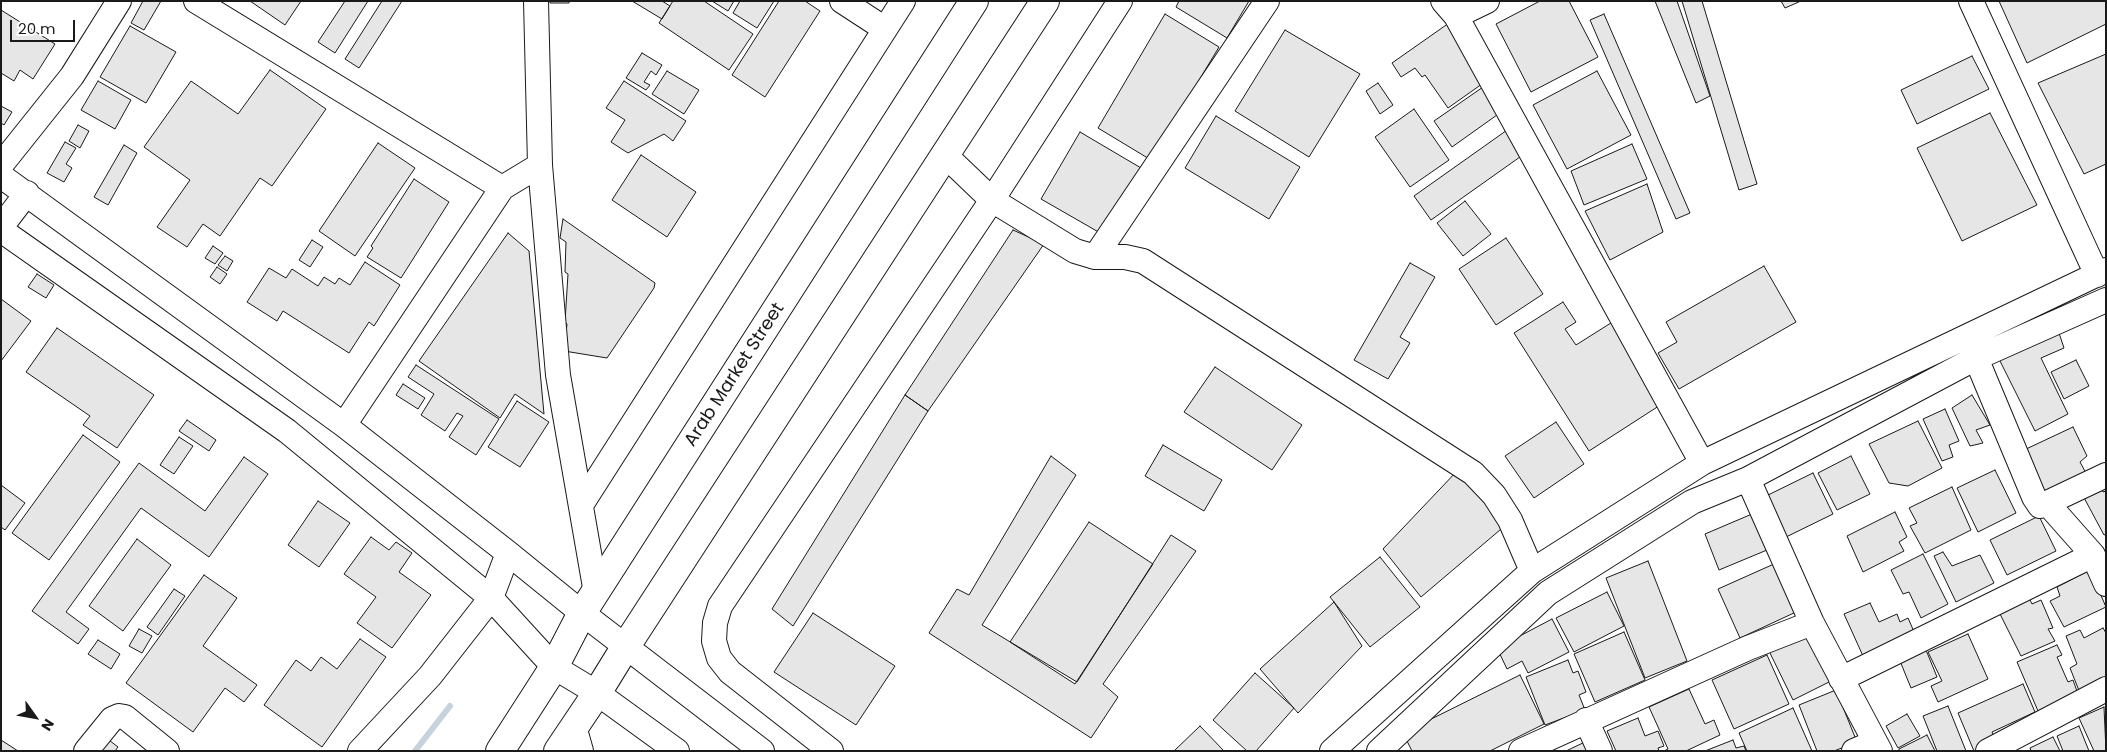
<!DOCTYPE html>
<html>
<head>
<meta charset="utf-8">
<style>
  body { margin:0 }
  #map { position:relative; width:2107px; height:752px; overflow:hidden; background:#fff; font-family:Poppins,sans-serif }
  canvas { display:block }
  .frame { position:absolute; inset:0; border:2px solid #1a1a1a; pointer-events:none }
  .north { position:absolute; left:10px; top:692px; width:50px; height:50px; -webkit-text-stroke:4px #fff; paint-order:stroke; rotate:122deg; font-size:14px; font-weight:700; line-height:20px; text-align:center; color:#1a1a1a }
  .north::after { content:''; display:block; margin:auto; width:18px; height:22px; background:#1a1a1a; clip-path:polygon(50% 0,100% 100%,50% 72%,0 100%) }
  .scale { position:absolute; left:10px; top:20px; width:65px; height:22px; box-sizing:border-box; border:2px solid #1a1a1a; border-top:0; padding-left:6px; font-size:15px; line-height:18px; white-space:nowrap; color:#1a1a1a; -webkit-text-stroke:4px #fff; paint-order:stroke }
</style>
</head>
<body>
<div id="map">
<canvas width="2107" height="752"></canvas>
<div class="frame"></div>
<div class="north">N</div>
<div class="scale">20 m</div>
</div>
<script>
const c = document.querySelector('canvas').getContext('2d');
c.lineJoin = 'round';
function shape(rows) {
  const path = new Path2D();
  for (const r of rows) {
    path.moveTo(r[0], r[1]);
    for (let i = 2; i < r.length; i += 2) path.lineTo(r[i], r[i + 1]);
  }
  return path;
}
function trace(path, color, width, dash) {
  c.strokeStyle = color;
  c.lineWidth = width;
  c.lineCap = dash ? 'butt' : 'round';
  c.setLineDash(dash || []);
  c.stroke(path);
}
function paint(path, color) {
  c.fillStyle = color;
  c.fill(path, 'evenodd');
}
function label(font, color, halo, rows, align = 'center') {
  c.font = font + ' Poppins,sans-serif';
  c.lineWidth = 4;
  c.setLineDash([]);
  c.textBaseline = 'middle';
  c.strokeStyle = halo;
  c.fillStyle = color;
  for (const [text, x, y, turn = 0] of rows) {
    c.save();
    c.translate(x, y);
    c.rotate((+turn || 0) * Math.PI / 180);
    c.textAlign = isNaN(turn) ? turn : align;
    if (halo) c.strokeText(text, 0, 0);
    c.fillText(text, 0, 0);
    c.restore();
  }
}
trace(shape([
  [415,751,450,706]
]), '#c6d2dc', 6);
const building = shape([
  [143,1,161,1,144,30,131,23,143,1],
  [250,1,301,1,285,25,250,1],
  [345,1,368,1,335,53,318,42,345,1],
  [382,1,402,1,359,68,345,59,382,1],
  [550,1,569,1,569,3,550,3,550,1],
  [632,1,662,1,670,6,662,19,632,1],
  [673,1,704,1,753,34,729,70,659,23,673,1],
  [712,1,734,1,728,11,712,1],
  [740,1,774,1,757,28,733,13,740,1],
  [779,1,805,1,820,11,765,97,732,75,779,1],
  [1179,1,1249,1,1227,38,1176,7,1179,1],
  [1540,1,1569,1,1598,57,1531,92,1496,24,1540,1],
  [1655,1,1677,1,1710,96,1696,103,1655,1],
  [1682,1,1702,1,1757,184,1739,190,1682,1],
  [1781,1,1801,1,1785,8,1781,1],
  [1999,1,2106,1,2106,24,2027,63,1999,1],
  [1,10,55,44,33,79,20,70,14,81,1,73,1,10],
  [1165,14,1219,47,1151,160,1098,128,1165,14],
  [1604,14,1690,213,1676,219,1590,20,1604,14],
  [1449,23,1489,79,1448,108,1425,75,1422,77,1415,68,1401,77,1392,63,1449,23],
  [130,26,176,52,146,103,100,77,130,26],
  [1285,30,1360,74,1309,157,1235,111,1285,30],
  [642,53,662,65,656,75,651,71,644,82,650,85,646,90,626,78,642,53],
  [2106,54,2106,164,2084,174,2038,83,2106,54],
  [1972,56,1989,89,1917,124,1901,90,1972,56],
  [270,70,326,109,272,186,260,178,220,236,203,224,187,247,157,227,190,180,144,147,191,81,238,114,270,70],
  [667,71,699,90,684,114,652,94,667,71],
  [1597,71,1631,135,1567,169,1533,105,1597,71],
  [98,81,131,100,115,129,81,110,98,81],
  [624,81,686,121,673,141,664,134,628,153,611,142,625,120,606,108,624,81],
  [1378,83,1393,105,1380,114,1366,91,1378,83],
  [1486,85,1504,110,1452,147,1434,121,1486,85],
  [1,106,12,112,4,125,1,123,1,106],
  [1414,109,1449,160,1410,187,1375,137,1414,109],
  [1990,113,2037,205,1962,241,1917,148,1990,113],
  [1216,116,1300,167,1269,219,1185,168,1216,116],
  [78,125,89,131,80,148,69,141,78,125],
  [1510,128,1527,152,1431,220,1414,196,1510,128],
  [1080,132,1141,168,1102,234,1041,199,1080,132],
  [65,142,76,148,66,164,72,168,64,182,47,173,65,142],
  [378,143,415,168,355,256,319,231,378,143],
  [1632,144,1647,179,1584,205,1571,171,1632,144],
  [124,145,137,153,108,205,94,197,124,145],
  [641,155,696,192,667,237,612,200,641,155],
  [414,179,449,202,401,278,367,257,373,248,371,246,414,179],
  [1647,184,1663,232,1610,260,1585,211,1647,184],
  [1465,201,1491,234,1463,256,1437,223,1465,201],
  [563,219,655,283,654,288,607,358,564,351,567,324,565,322,568,274,565,272,566,242,560,238,563,219],
  [1013,230,1044,244,928,411,905,395,1013,230],
  [508,233,529,251,544,414,515,394,500,418,419,361,508,233],
  [1506,238,1543,294,1496,325,1459,269,1506,238],
  [312,240,323,247,310,267,299,260,312,240],
  [213,246,223,253,215,264,205,258,213,246],
  [225,256,233,261,227,271,218,265,225,256],
  [365,262,400,285,374,326,369,322,349,353,283,311,277,321,247,302,269,268,286,278,292,269,318,286,324,277,335,284,339,278,350,285,365,262],
  [1410,263,1435,277,1400,337,1410,343,1388,379,1354,360,1410,263],
  [1764,266,1796,322,1679,389,1658,353,1677,342,1666,322,1764,266],
  [217,267,227,274,220,284,210,277,217,267],
  [37,274,54,285,46,298,28,287,37,274],
  [1,299,31,321,1,361,1,299],
  [1563,302,1576,322,1565,329,1576,345,1614,321,1665,402,1589,451,1514,333,1563,302],
  [2057,327,2064,348,2041,358,2068,414,2035,431,1997,355,2057,327],
  [57,328,154,395,117,448,83,425,90,416,26,372,57,328],
  [2076,360,2089,386,2064,399,2051,372,2076,360],
  [416,365,499,419,476,455,449,437,463,416,457,413,445,431,421,415,434,394,408,377,416,365],
  [1215,367,1302,425,1272,470,1184,412,1215,367],
  [403,384,425,398,418,409,396,395,403,384],
  [905,395,928,411,793,626,772,609,905,395],
  [1972,395,1990,425,1976,430,1983,443,1970,446,1952,408,1972,395],
  [517,401,549,422,520,467,488,447,517,401],
  [1945,409,1959,441,1949,445,1953,457,1942,461,1923,419,1945,409],
  [187,420,216,440,209,451,179,431,187,420],
  [1918,421,1942,468,1908,486,1889,483,1869,444,1918,421],
  [1556,422,1584,464,1534,498,1505,456,1556,422],
  [2073,427,2087,456,2080,462,2086,473,2045,495,2024,450,2073,427],
  [83,435,120,462,49,560,12,533,83,435],
  [179,437,193,446,174,474,160,465,179,437],
  [1163,445,1222,480,1204,511,1145,476,1163,445],
  [1051,456,1076,475,982,625,1077,682,1171,535,1196,551,1103,684,1118,697,1091,738,929,633,957,589,969,595,1051,456],
  [1851,456,1870,494,1837,510,1818,473,1851,456],
  [244,457,268,474,209,557,141,508,66,612,89,629,78,644,32,611,139,463,205,511,244,457],
  [1458,470,1507,524,1421,597,1383,549,1458,470],
  [1995,470,2016,513,1978,532,1957,488,1995,470],
  [1813,473,1833,514,1784,538,1764,497,1813,473],
  [1,485,25,503,5,530,1,527,1,485],
  [2100,486,2103,492,2106,491,2106,534,2104,535,2082,494,2100,486],
  [1952,487,1971,530,1925,553,1910,526,1917,523,1909,508,1952,487],
  [318,501,350,523,319,567,288,545,318,501],
  [1895,512,1907,537,1899,542,1904,551,1863,572,1847,536,1895,512],
  [1752,514,1767,550,1719,570,1705,534,1752,514],
  [2039,516,2056,551,2007,575,1990,540,2039,516],
  [1089,522,1153,564,1075,684,1010,642,1089,522],
  [371,537,389,550,396,542,412,553,399,572,431,595,392,648,357,623,376,597,344,574,371,537],
  [137,539,171,565,123,631,89,606,137,539],
  [1943,552,1952,566,1980,555,1994,583,1956,602,1934,556,1943,552],
  [1923,554,1948,604,1921,618,1909,592,1903,594,1891,570,1923,554],
  [1380,557,1420,607,1370,647,1330,597,1380,557],
  [1648,561,1687,661,1645,678,1606,578,1648,561],
  [1774,564,1796,612,1740,638,1718,589,1774,564],
  [2090,570,2106,607,2064,627,2050,601,2060,596,2057,587,2090,570],
  [204,575,237,598,203,646,257,685,244,702,225,688,193,732,126,683,204,575],
  [174,589,185,596,158,635,147,627,174,589],
  [1607,592,1624,626,1574,652,1556,618,1607,592],
  [2026,592,2032,604,2041,600,2053,628,2048,629,2055,641,2021,656,1998,610,2026,592],
  [1334,602,1362,646,1298,713,1260,669,1334,602],
  [1870,603,1879,622,1897,614,1900,622,1908,618,1915,634,1863,656,1844,614,1870,603],
  [813,613,895,666,856,725,774,672,813,613],
  [1552,619,1569,652,1528,673,1522,661,1507,669,1497,648,1552,619],
  [2103,628,2106,633,2106,681,2080,693,2070,668,2077,664,2066,636,2080,630,2084,638,2103,628],
  [139,629,152,636,142,653,129,646,139,629],
  [1811,631,1835,679,1793,700,1769,651,1811,631],
  [1624,632,1645,680,1595,702,1574,654,1624,632],
  [1968,634,1988,679,1938,702,1931,686,1942,681,1928,652,1968,634],
  [360,639,386,657,322,747,264,705,296,660,311,671,321,657,337,669,360,639],
  [98,640,120,654,111,669,88,654,98,640],
  [2057,645,2062,655,2057,657,2068,682,2073,680,2078,694,2038,711,2017,662,2057,645],
  [1926,650,1937,677,1911,688,1900,661,1926,650],
  [1767,655,1789,704,1734,729,1712,680,1767,655],
  [1568,660,1573,673,1578,671,1586,692,1579,695,1585,710,1545,725,1526,677,1568,660],
  [1255,673,1294,708,1256,751,1247,751,1213,720,1255,673],
  [1520,675,1544,724,1490,751,1412,751,1403,733,1520,675],
  [2023,684,2035,712,1992,732,1996,741,1974,751,1958,713,2023,684],
  [1689,689,1705,724,1714,720,1720,735,1686,751,1664,751,1668,749,1649,707,1689,689],
  [1836,690,1857,742,1834,751,1817,751,1799,705,1836,690],
  [1948,706,1966,751,1937,751,1923,716,1948,706],
  [2104,707,2106,751,2094,751,2079,718,2104,707],
  [1793,708,1812,751,1747,751,1739,733,1793,708],
  [1907,714,1920,736,1898,748,1886,726,1907,714],
  [1638,718,1645,736,1658,731,1664,746,1658,748,1659,751,1616,751,1607,731,1638,718],
  [1200,726,1224,751,1174,751,1200,726],
  [2079,726,2089,751,2063,751,2057,736,2079,726],
  [1927,735,1935,751,1899,751,1899,749,1927,735],
  [105,737,118,747,115,751,96,751,105,737],
  [2053,737,2060,751,2031,751,2030,748,2053,737],
  [1,740,18,751,1,751,1,740],
  [1733,740,1736,748,1744,746,1746,751,1705,751,1733,740],
  [1587,741,1592,751,1566,751,1587,741]
]);
paint(building, '#e6e6e6');
trace(building, '#1a1a1a', 1);
const minor = shape([
  [196,1,502,188],
  [536,1,540,165,558,375,596,593],
  [842,1,885,29],
  [1443,1,1456,16,1702,463],
  [1971,1,2097,275],
  [1456,16,1487,1],
  [945,155,992,200,1075,251,1095,257,1125,257,1143,261,1473,473,1494,495,1510,520,1532,571],
  [1,165,72,76,119,1],
  [1,176,344,425,508,553,582,613,762,751],
  [1,227,27,193],
  [1,230,287,431,491,598,554,667,597,693,677,751],
  [1095,257,1267,1],
  [1976,358,2034,497,2040,506,2047,503,2093,555,2106,584],
  [344,425,502,188,540,165],
  [1748,479,1812,623,1880,751],
  [2047,503,2106,475],
  [581,505,903,1],
  [1841,679,2093,555],
  [1586,720,1600,751],
  [574,726,581,751],
  [86,751,112,719,119,716,125,717,167,751],
  [360,751,430,676,491,598,508,553],
  [831,751,730,672,719,658,714,641,715,623,720,606,992,200,1120,1],
  [1332,751,1532,571,1702,463,2106,270],
  [1379,751,1548,593,1692,502,1748,479,1976,358,2106,300],
  [1521,751,1748,648,1812,623],
  [1854,751,1875,742],
  [1988,751,2106,689]
]);
const major = shape([
  [500,751,554,667,582,613,974,1],
  [558,751,597,693,626,646,1045,1]
]);
trace(minor, '#1a1a1a', 26);
trace(major, '#1a1a1a', 30);
trace(minor, '#fff', 24);
trace(major, '#fff', 28);
label('18px', '#1a1a1a', '#fff', [
  ["Arab Market Street",735,375,-57]
]);
</script>
</body>
</html>
